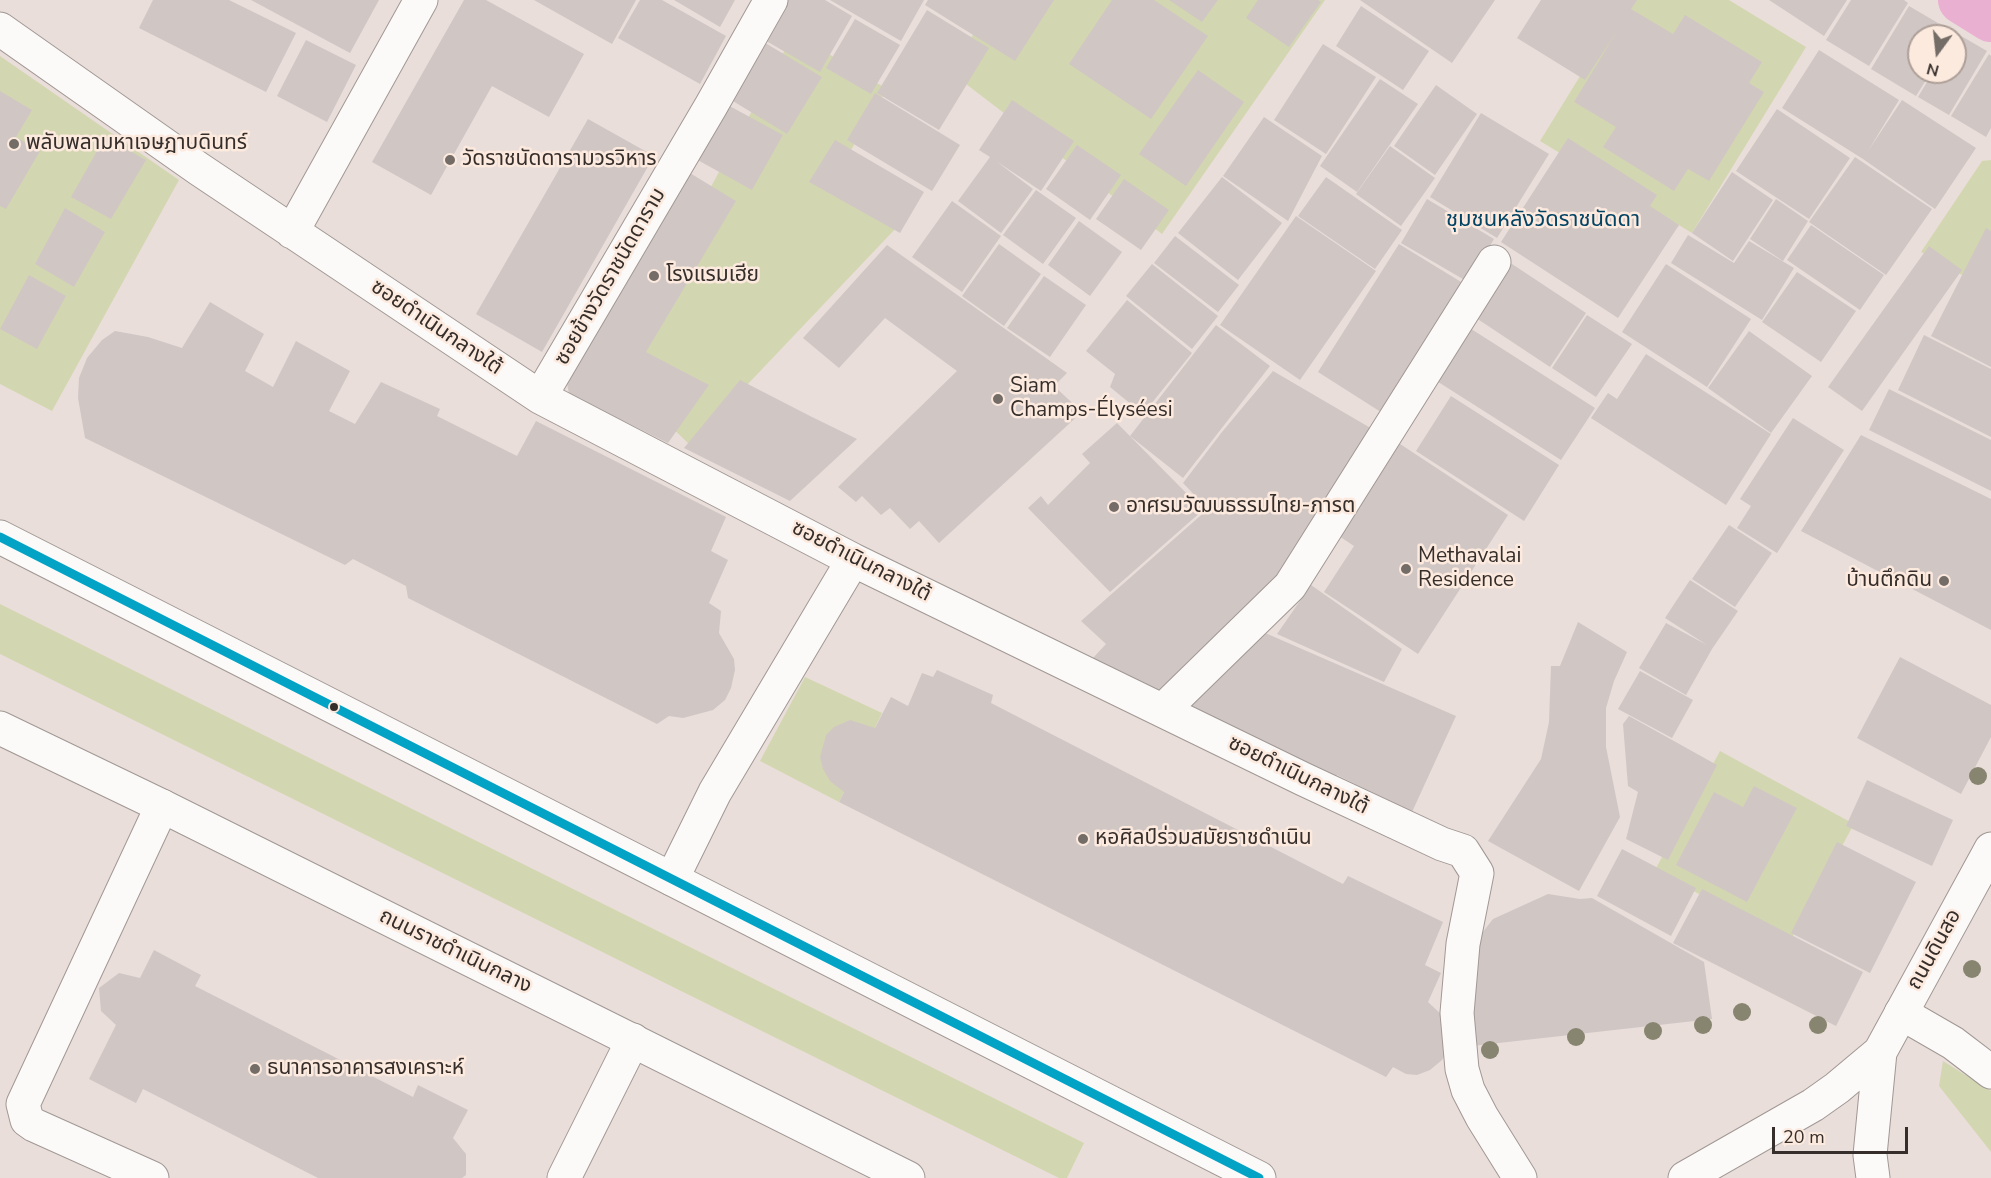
<!DOCTYPE html>
<html>
<head>
<meta charset="utf-8">
<style>
  body { margin:0 }
  #map { position:relative; width:1991px; height:1178px; overflow:hidden; background:#e9ded9; font-family:"Nunito Sans",sans-serif }
  canvas { display:block }
  .north { position:absolute; left:1907px; top:24px; width:60px; height:60px; box-sizing:border-box; background:#fdeadf; border:2px solid #ad9f97; border-radius:50%; rotate:195deg; font-size:16px; font-weight:700; line-height:24px; text-align:center; color:#352e2a }
  .north::after { content:''; display:block; margin:auto; width:21px; height:27px; background:#746c67; clip-path:polygon(50% 0,100% 100%,50% 72%,0 100%) }
  .scale { position:absolute; left:1772px; top:1127px; width:136px; height:27px; box-sizing:border-box; border:3px solid #352e2a; border-top:0; padding-left:8px; font-size:18px; line-height:21px; white-space:nowrap; color:#352e2a; -webkit-text-stroke:4px #fdeadf; paint-order:stroke }
</style>
</head>
<body>
<div id="map">
<canvas width="1991" height="1178"></canvas>
<div class="north">N</div>
<div class="scale">20 m</div>
</div>
<script>
const c = document.querySelector('canvas').getContext('2d');
c.lineJoin = 'round';
function paint(path, color) {
  c.fillStyle = color;
  c.fill(path, 'evenodd');
}
function shape(rows) {
  const path = new Path2D();
  for (const r of rows) {
    path.moveTo(r[0], r[1]);
    for (let i = 2; i < r.length; i += 2) path.lineTo(r[i], r[i + 1]);
  }
  return path;
}
function trace(path, color, width, dash) {
  c.strokeStyle = color;
  c.lineWidth = width;
  c.lineCap = dash ? 'butt' : 'round';
  c.setLineDash(dash || []);
  c.stroke(path);
}
function label(font, color, halo, rows, align = 'center') {
  c.font = font + ' "Nunito Sans","Noto Sans Thai",sans-serif';
  c.lineWidth = 5;
  c.setLineDash([]);
  c.textBaseline = 'middle';
  c.strokeStyle = halo;
  c.fillStyle = color;
  for (const [text, x, y, turn = 0] of rows) {
    c.save();
    c.translate(x, y);
    c.rotate((+turn || 0) * Math.PI / 180);
    c.textAlign = isNaN(turn) ? turn : align;
    if (halo) c.strokeText(text, 0, 0);
    c.fillText(text, 0, 0);
    c.restore();
  }
}
paint(shape([
  [996,0,1325,0,1162,234,949,71],
  [1627,0,1729,0,1806,47,1692,233,1540,141],
  [794,33,887,89,831,184,898,226,690,445,612,370],
  [0,56,179,180,52,411,0,384],
  [1991,160,1991,260,1978,284,1921,252,1982,161],
  [0,604,1084,1143,1067,1178,1059,1178,0,654],
  [805,677,882,713,839,802,760,761],
  [1720,751,1854,824,1789,943,1655,870],
  [1943,1061,1991,1091,1991,1152,1939,1086]
]), '#d3d7b1');
trace(shape([
  [1962,0,1991,18]
]), '#eab0d1', 48);
paint(shape([
  [153,0,229,0,296,33,266,92,139,28],
  [251,0,379,0,350,53],
  [464,0,486,0,584,54,549,117,492,86,431,195,372,162],
  [534,0,636,0,612,44],
  [640,0,662,0,726,36,700,84,618,38],
  [674,0,735,0,720,27],
  [784,0,825,0,852,16,820,72,761,38],
  [830,0,924,0,901,41],
  [928,0,1054,0,1015,61,925,5],
  [1112,0,1154,0,1208,36,1151,119,1069,64],
  [1169,0,1218,0,1202,22],
  [1258,0,1318,0,1321,2,1289,47,1246,18],
  [1360,0,1495,0,1452,63],
  [1541,0,1637,0,1631,9,1673,34,1685,15,1762,62,1749,83,1764,92,1709,181,1688,169,1674,191,1603,147,1616,127,1574,102,1617,31,1585,80,1517,38],
  [1769,0,1847,0,1824,36],
  [1851,0,1904,0,1908,3,1869,66,1826,40],
  [1361,6,1429,51,1403,90,1336,46],
  [1909,6,1955,33,1953,36,1919,36,1919,72,1931,72,1916,96,1871,69],
  [927,10,989,48,939,130,877,93],
  [855,19,900,45,871,94,826,68],
  [1956,33,1987,51,1949,115,1918,97,1933,72,1955,72],
  [306,40,356,65,327,122,277,96],
  [762,41,822,77,787,134,728,98],
  [1323,44,1376,77,1326,154,1274,120],
  [1819,50,1899,100,1868,151,1902,100,1976,148,1935,209,1863,159,1782,108],
  [1989,54,1991,56,1991,128,1986,137,1951,116],
  [1198,70,1244,102,1186,186,1139,154],
  [1380,79,1418,104,1357,192,1320,166],
  [1436,85,1477,114,1435,175,1394,146],
  [0,91,32,110,16,137,40,151,6,209,0,206],
  [875,93,960,145,932,191,847,140],
  [1012,100,1074,141,1041,191,996,161,1033,189,1001,233,958,201,990,157,979,150],
  [724,103,783,135,752,190,694,158],
  [1777,109,1850,158,1809,219,1736,171],
  [1481,113,1549,154,1497,238,1430,197],
  [1264,117,1322,156,1288,221,1223,176],
  [588,119,654,156,542,352,476,314],
  [105,137,146,160,111,219,71,197],
  [1568,138,1657,195,1650,206,1679,225,1618,318,1501,242],
  [835,140,924,192,900,233,809,182],
  [1077,145,1121,175,1090,220,1046,189],
  [1390,146,1435,178,1401,226,1356,194],
  [1855,157,1932,209,1886,275,1809,222],
  [680,167,736,201,646,352,709,385,668,443,569,394,564,367],
  [1732,172,1773,200,1733,261,1692,233],
  [1222,177,1282,223,1238,280,1178,233],
  [1326,177,1402,230,1375,269,1298,216],
  [1124,179,1169,210,1141,250,1096,219],
  [1036,190,1076,218,1043,264,1003,235],
  [1427,199,1494,239,1468,282,1401,243],
  [1776,199,1808,221,1783,261,1750,239],
  [952,201,1001,236,962,292,912,257],
  [65,208,105,232,74,287,35,264],
  [1296,216,1376,271,1300,380,1220,325],
  [1079,221,1122,252,1090,296,1048,265],
  [1811,225,1884,275,1860,310,1787,260],
  [1986,228,1991,231,1991,367,1931,336],
  [1688,235,1734,263,1749,241,1794,268,1762,320,1671,263],
  [1175,236,1239,285,1218,312,1154,263],
  [999,244,1041,274,1004,326,962,296],
  [1399,244,1466,285,1384,414,1318,372],
  [887,245,1067,373,1054,386,1082,412,939,543,919,521,910,529,890,508,881,515,862,496,856,502,838,487,957,371,885,318,839,368,803,338],
  [1929,246,1962,270,1862,411,1828,387],
  [1506,260,1586,313,1550,367,1470,314],
  [1152,264,1218,316,1192,349,1126,296],
  [1666,264,1751,319,1707,387,1622,332],
  [1797,272,1856,311,1821,362,1762,322],
  [29,275,66,296,37,349,0,329],
  [1044,276,1086,305,1050,357,1007,328],
  [1127,300,1192,353,1143,414,1110,387,1115,374,1086,351],
  [210,302,264,334,245,371,273,387,296,341,350,371,329,411,355,424,381,382,440,409,437,416,517,456,536,421,726,517,711,551,728,560,709,603,721,611,719,633,734,659,735,670,731,688,725,700,713,710,683,718,669,716,657,724,408,598,406,586,353,559,345,565,85,438,78,398,79,378,87,358,102,340,115,331,148,337,182,348],
  [1587,315,1632,344,1596,397,1552,368],
  [1216,325,1270,366,1183,478,1130,436],
  [1465,325,1595,408,1561,460,1432,378],
  [1749,331,1812,376,1771,433,1708,388],
  [1924,335,1991,369,1991,437,1898,390],
  [1646,354,1771,434,1726,505,1591,418,1608,393,1617,399],
  [1273,371,1374,430,1302,552,1162,694,1093,658,1106,644,1081,621,1208,509,1183,483,1222,432],
  [740,380,810,416,857,439,790,501,684,448],
  [1889,389,1991,440,1991,491,1869,430],
  [1451,396,1559,465,1524,521,1416,451],
  [1793,418,1844,450,1777,553,1737,528,1751,506,1740,499],
  [1117,423,1203,510,1110,592,1028,508,1041,496,1048,505,1090,463,1082,454],
  [1861,435,1991,499,1991,630,1801,531],
  [1394,440,1508,515,1418,654,1324,592,1354,546,1333,532],
  [1729,525,1772,553,1735,607,1692,579],
  [1690,580,1738,611,1712,649,1686,695,1639,668,1666,623,1707,645,1665,618],
  [1311,585,1402,649,1384,682,1277,634],
  [1578,622,1627,652,1614,681,1606,708,1606,747,1620,817,1579,891,1488,841,1541,759,1549,722,1551,666,1560,666],
  [1256,629,1456,716,1412,812,1337,775,1333,781,1181,707],
  [1900,657,1991,705,1991,737,1961,794,1857,738],
  [937,670,993,695,991,703,1343,884,1348,876,1443,922,1425,965,1441,973,1428,1002,1444,1017,1448,1049,1442,1060,1430,1070,1417,1075,1406,1074,1393,1067,1386,1077,839,802,844,792,830,781,823,769,820,757,826,735,834,727,850,720,875,728,891,697,908,706,922,673,933,677],
  [1640,671,1693,700,1672,738,1618,709],
  [1629,716,1717,765,1668,860,1626,839,1638,792,1628,786,1623,724],
  [1867,780,1953,820,1932,866,1846,826],
  [1754,786,1797,808,1747,902,1676,865,1714,792,1743,807],
  [1837,842,1916,882,1870,973,1791,933],
  [1622,849,1696,888,1671,936,1597,896],
  [1702,889,1863,972,1836,1026,1673,943],
  [1548,894,1580,899,1592,898,1704,962,1712,1019,1472,1046,1474,948,1482,933,1493,919],
  [154,950,201,975,195,986,413,1097,418,1085,468,1110,453,1138,466,1154,466,1175,462,1178,318,1178,143,1089,136,1103,89,1079,116,1025,101,1011,99,988,119,973,140,978]
]), '#d0c6c4');
const minor = shape([
  [0,29,199,169,540,397,853,560,1303,779,1442,844,1463,851,1477,873,1463,944,1457,1013,1462,1069,1468,1090,1482,1117,1520,1178],
  [292,232,421,0],
  [540,397,711,106,771,0],
  [1163,710,1290,586,1494,262],
  [672,879,715,792,853,560],
  [1901,1013,1953,1043,1991,1072],
  [152,1178,34,1125,27,1120,23,1104,162,806],
  [564,1178,633,1040]
]);
const major = shape([
  [0,537,1259,1178],
  [0,728,162,806,908,1178],
  [1685,1178,1813,1105,1837,1088,1880,1052,1991,849],
  [1873,1178,1870,1155,1880,1052]
]);
trace(minor, '#a09894', 35);
trace(major, '#a09894', 35);
trace(minor, '#fcfaf9', 33);
trace(major, '#fcfaf9', 33);
trace(shape([
  [0,537,1259,1178]
]), '#03a3c6', 9);
c.fillStyle = '#878570';
for (const [x, y] of [
  [1978,776],
  [1972,969],
  [1742,1012],
  [1703,1025],
  [1818,1025],
  [1653,1031],
  [1576,1037],
  [1490,1050]
]) {
  c.beginPath();
  c.arc(x, y, 9, 0, 2 * Math.PI);
  c.fill();
}
for (const [x, y, r, color] of [
  [14,144,6,"#746c67"],
  [450,160,6,"#746c67"],
  [654,276,6,"#746c67"],
  [998,399,6,"#746c67"],
  [1114,507,6,"#746c67"],
  [1406,569,6,"#746c67"],
  [1944,581,6,"#746c67"],
  [334,707,5,"#352e2a"],
  [1083,839,6,"#746c67"],
  [255,1069,6,"#746c67"]
]) {
  const dot = new Path2D();
  dot.arc(x, y, r, 0, 2 * Math.PI);
  c.fillStyle = color;
  c.fill(dot);
  trace(dot, '#fdeadf', 2);
}
label('21px', '#352e2a', '#fdeadf', [
  ["พลับพลามหาเจษฎาบดินทร์",26,144],
  ["วัดราชนัดดารามวรวิหาร",462,160],
  ["โรงแรมเฮีย",666,276],
  ["Siam",1010,387],
  ["Champs-Élyséesi",1010,411],
  ["อาศรมวัฒนธรรมไทย-ภารต",1126,507],
  ["Methavalai",1418,557],
  ["Residence",1418,581],
  ["บ้านตึกดิน",1932,581,"right"],
  ["หอศิลป์ร่วมสมัยราชดำเนิน",1095,839],
  ["ธนาคารอาคารสงเคราะห์",267,1069]
], 'left');
label('21px', '#352e2a', '#fdeadf', [
  ["ซอยข้างวัดราชนัดดาราม",611,277,-60],
  ["ซอยดำเนินกลางใต้",436,328,34],
  ["ซอยดำเนินกลางใต้",861,562,27],
  ["ซอยดำเนินกลางใต้",1298,776,26],
  ["ถนนดินสอ",1935,950,-61],
  ["ถนนราชดำเนินกลาง",455,952,26]
]);
label('22px', '#034364', '#fdeadf', [
  ["ชุมชนหลังวัดราชนัดดา",1543,221]
]);
</script>
</body>
</html>
